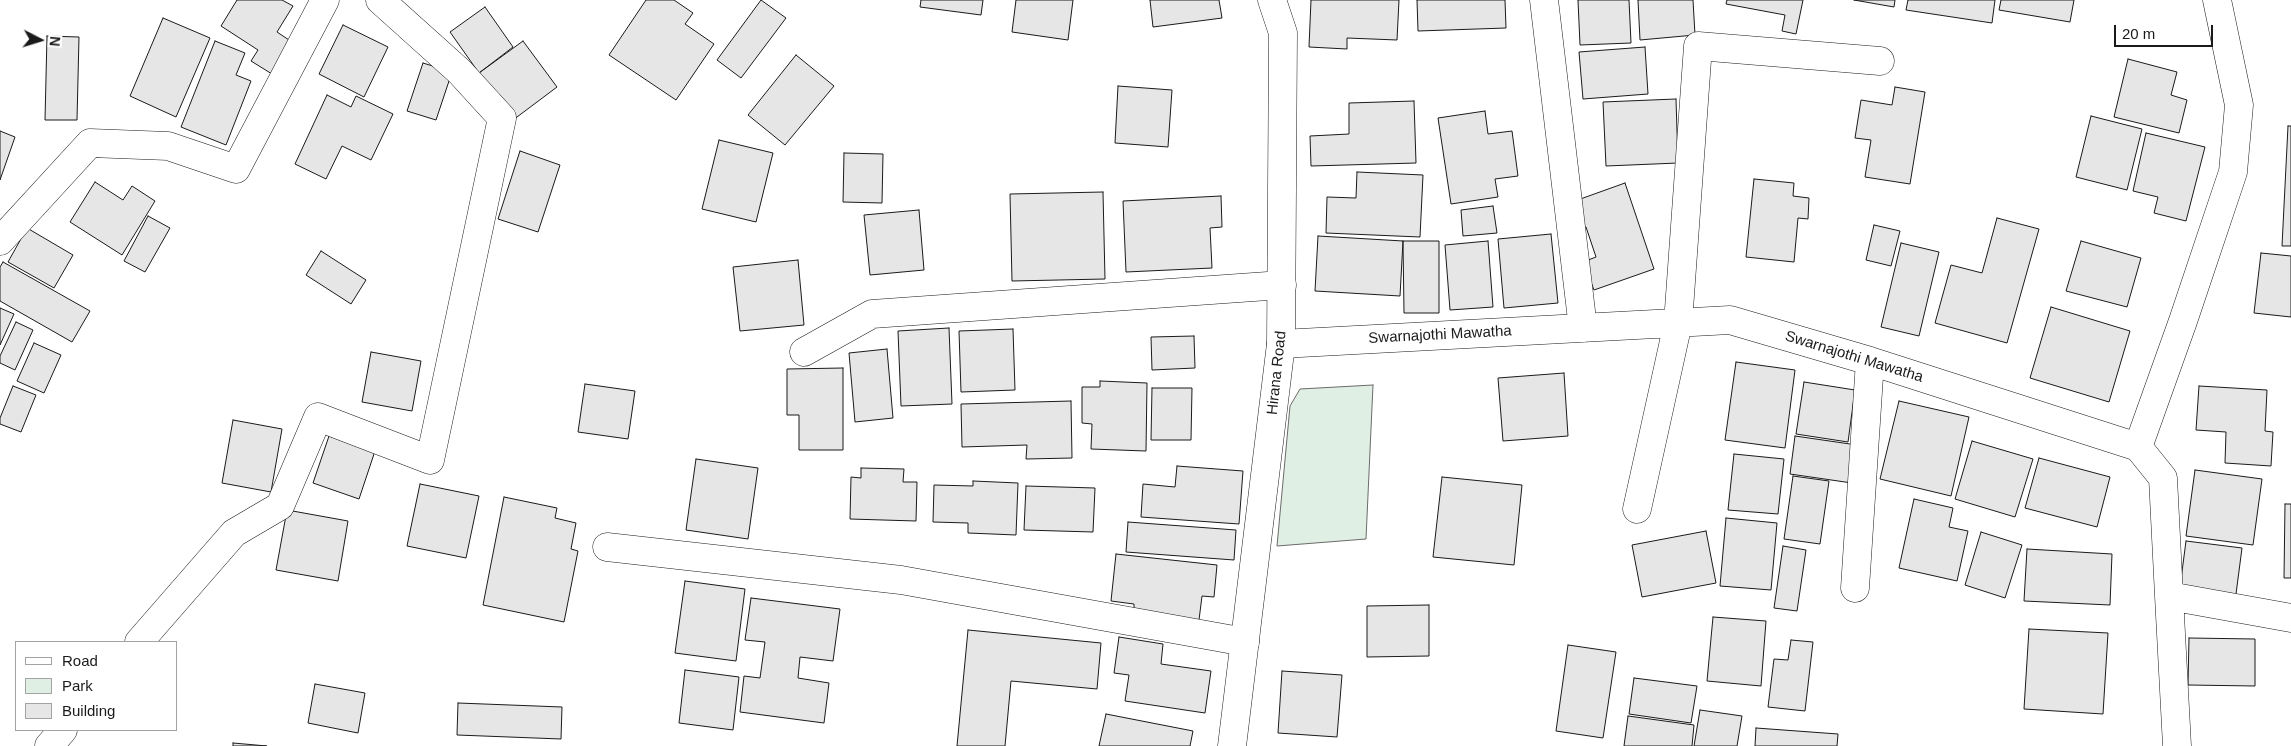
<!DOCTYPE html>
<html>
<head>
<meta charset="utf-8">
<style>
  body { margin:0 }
  #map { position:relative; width:2291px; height:746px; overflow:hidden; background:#fff; font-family:Helvetica,sans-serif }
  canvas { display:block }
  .legend { position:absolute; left:15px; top:641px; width:162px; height:90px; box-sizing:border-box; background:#fff; border:1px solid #a3a3a3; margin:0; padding:6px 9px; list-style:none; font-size:15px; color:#1a1a1a }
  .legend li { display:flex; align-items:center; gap:10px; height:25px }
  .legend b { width:25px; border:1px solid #a3a3a3 }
  .north { position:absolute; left:15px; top:15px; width:50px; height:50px; -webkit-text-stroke:4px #fff; paint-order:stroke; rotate:95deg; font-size:14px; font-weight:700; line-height:20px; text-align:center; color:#1a1a1a }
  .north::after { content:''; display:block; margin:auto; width:18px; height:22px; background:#1a1a1a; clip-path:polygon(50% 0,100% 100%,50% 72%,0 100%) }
  .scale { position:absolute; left:2114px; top:25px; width:99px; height:22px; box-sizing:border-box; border:2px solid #1a1a1a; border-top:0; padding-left:6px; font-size:15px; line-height:18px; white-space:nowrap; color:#1a1a1a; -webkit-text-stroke:4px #fff; paint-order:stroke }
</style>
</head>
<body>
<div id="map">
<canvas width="2291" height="746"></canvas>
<ul class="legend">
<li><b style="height:6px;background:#fff"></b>Road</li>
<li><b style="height:14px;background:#e0efe3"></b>Park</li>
<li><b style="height:14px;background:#e6e6e6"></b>Building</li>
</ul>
<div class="north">N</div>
<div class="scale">20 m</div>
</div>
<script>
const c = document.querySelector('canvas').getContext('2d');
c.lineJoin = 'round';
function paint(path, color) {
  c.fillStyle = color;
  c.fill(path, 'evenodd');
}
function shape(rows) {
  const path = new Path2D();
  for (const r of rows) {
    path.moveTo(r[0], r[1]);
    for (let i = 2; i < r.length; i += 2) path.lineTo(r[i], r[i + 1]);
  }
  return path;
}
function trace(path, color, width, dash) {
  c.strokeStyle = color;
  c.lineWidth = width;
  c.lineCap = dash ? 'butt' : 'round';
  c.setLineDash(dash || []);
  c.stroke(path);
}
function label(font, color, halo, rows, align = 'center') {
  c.font = font + ' Helvetica,sans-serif';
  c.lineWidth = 4;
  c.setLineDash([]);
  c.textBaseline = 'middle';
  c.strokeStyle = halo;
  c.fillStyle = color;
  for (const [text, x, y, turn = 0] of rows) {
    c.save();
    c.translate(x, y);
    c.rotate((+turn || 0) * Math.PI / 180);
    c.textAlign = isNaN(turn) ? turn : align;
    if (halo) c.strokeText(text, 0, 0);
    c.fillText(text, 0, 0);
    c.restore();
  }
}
const green = shape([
  [1373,385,1366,539,1277,546,1290,406,1300,389,1373,385]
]);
paint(green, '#e0efe3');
trace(green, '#6a6a6a', 1);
const building = shape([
  [237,0,282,0,293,6,277,32,292,42,272,74,251,61,258,50,221,26,237,0],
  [646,0,674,0,693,13,685,24,714,44,676,100,609,55,646,0],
  [761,0,786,18,741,78,717,60,761,0],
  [921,0,983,0,981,15,920,7,921,0],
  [1016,0,1073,0,1068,40,1012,32,1016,0],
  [1150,0,1219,0,1222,18,1153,27,1150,0],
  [1311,0,1399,0,1397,40,1347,38,1347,49,1309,47,1311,0],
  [1417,0,1505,0,1506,28,1418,31,1417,0],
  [1578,0,1629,0,1631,43,1580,45,1578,0],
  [1638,0,1693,0,1695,35,1640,40,1638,0],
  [1727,0,1803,0,1796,34,1782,31,1785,15,1726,4,1727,0],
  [1854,0,1895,0,1894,7,1854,0],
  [1908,0,1995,0,1992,23,1906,10,1908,0],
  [2001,0,2074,0,2070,22,1999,10,2001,0],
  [485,7,513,47,479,73,450,32,485,7],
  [163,18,210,38,176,117,130,96,163,18],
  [343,25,388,47,364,97,319,74,343,25],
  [47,36,79,37,77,120,45,120,47,36],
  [215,41,245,53,236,75,251,81,226,145,181,127,215,41],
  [523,41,557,87,509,123,479,73,523,41],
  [1645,47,1648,94,1583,99,1579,52,1645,47],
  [796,55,834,86,785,145,748,115,796,55],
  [2128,59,2177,72,2171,95,2187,100,2179,133,2114,117,2128,59],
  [423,63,452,72,436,120,407,111,423,63],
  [1118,86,1172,90,1168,147,1115,143,1118,86],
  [1895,87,1925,92,1910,184,1865,177,1871,140,1855,138,1861,100,1892,105,1895,87],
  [327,95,351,107,356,96,393,114,371,160,342,146,326,179,295,164,327,95],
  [1676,99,1678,163,1606,166,1603,102,1676,99],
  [1414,101,1416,163,1311,166,1310,136,1349,134,1349,103,1414,101],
  [1485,111,1488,134,1512,131,1518,176,1495,179,1498,197,1451,204,1438,118,1485,111],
  [2091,116,2142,129,2127,190,2076,177,2091,116],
  [2288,126,2291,126,2291,246,2282,246,2288,126],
  [0,131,15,137,0,180,0,131],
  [2146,133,2205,147,2186,221,2154,213,2158,197,2133,191,2146,133],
  [719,140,773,153,756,222,702,209,719,140],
  [520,151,560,165,538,232,498,219,520,151],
  [844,153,883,154,882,203,843,202,844,153],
  [1357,172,1423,175,1420,237,1326,233,1327,197,1356,198,1357,172],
  [1754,179,1794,183,1793,196,1809,198,1808,219,1798,218,1794,262,1746,257,1754,179],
  [95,182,123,200,132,186,155,201,122,255,70,222,95,182],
  [1625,183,1654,269,1594,290,1583,262,1596,257,1586,227,1581,228,1572,202,1625,183],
  [1103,192,1105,279,1012,281,1010,194,1103,192],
  [1221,196,1222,227,1210,228,1212,268,1126,272,1123,201,1221,196],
  [1493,206,1497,233,1463,236,1461,210,1493,206],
  [919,210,924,270,870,275,864,215,919,210],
  [148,216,170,228,145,272,124,261,148,216],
  [1997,218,2039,229,2007,343,1935,323,1951,265,1982,273,1997,218],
  [1874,225,1900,231,1891,266,1866,260,1874,225],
  [27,228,73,255,54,288,8,262,27,228],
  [1551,234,1558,303,1504,308,1498,239,1551,234],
  [1318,236,1403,241,1400,296,1315,291,1318,236],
  [1403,241,1439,241,1439,313,1404,313,1403,241],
  [1488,241,1493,307,1450,310,1445,245,1488,241],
  [2081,241,2141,258,2127,307,2066,291,2081,241],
  [1901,243,1939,252,1919,336,1881,327,1901,243],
  [321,251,366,280,351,304,306,275,321,251],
  [2261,253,2291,256,2291,317,2254,313,2261,253],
  [798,260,804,325,740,331,733,267,798,260],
  [3,262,90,311,72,342,0,301,0,267,3,262],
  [2051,307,2130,331,2109,402,2030,378,2051,307],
  [0,308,14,314,0,345,0,308],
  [16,322,33,330,15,370,0,363,0,356,16,322],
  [949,328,952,404,901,406,898,331,949,328],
  [1013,329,1015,390,961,392,959,331,1013,329],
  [1194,336,1195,368,1152,370,1151,337,1194,336],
  [34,343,61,355,44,393,17,381,34,343],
  [887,349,893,418,855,422,849,353,887,349],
  [371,352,421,361,412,411,362,402,371,352],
  [1736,362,1795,370,1785,448,1725,440,1736,362],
  [843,368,843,450,799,450,799,415,787,415,787,369,843,368],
  [1564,373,1568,436,1503,441,1498,378,1564,373],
  [1100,381,1147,383,1146,451,1091,449,1092,424,1082,423,1082,387,1100,387,1100,381],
  [1804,382,1855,390,1848,442,1796,434,1804,382],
  [585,384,635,391,628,439,578,432,585,384],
  [13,386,36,395,21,432,0,424,0,418,13,386],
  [2199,386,2267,390,2265,431,2273,432,2271,466,2225,463,2226,432,2196,430,2199,386],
  [1152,388,1192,388,1191,440,1151,440,1152,388],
  [1071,401,1072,458,1026,459,1027,445,962,447,961,404,1071,401],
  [1899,401,1969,417,1951,496,1880,479,1899,401],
  [233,420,282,429,271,492,222,483,233,420],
  [329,436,375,451,359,499,313,483,329,436],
  [1795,436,1857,445,1852,483,1790,474,1795,436],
  [1972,441,2033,459,2015,517,1955,499,1972,441],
  [1734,454,1784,459,1778,514,1728,510,1734,454],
  [2039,458,2110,477,2097,527,2025,508,2039,458],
  [696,459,758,468,748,539,686,530,696,459],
  [1177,466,1243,471,1239,524,1141,517,1143,484,1175,487,1177,466],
  [861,468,904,469,903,482,917,482,916,521,850,519,851,477,861,478,861,468],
  [2195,470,2262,479,2253,545,2186,536,2195,470],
  [1793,476,1829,481,1820,544,1784,539,1793,476],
  [1442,477,1522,485,1514,565,1433,557,1442,477],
  [973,481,1018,483,1016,535,968,533,968,523,933,522,934,485,973,486,973,481],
  [420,484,479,496,466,558,407,546,420,484],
  [1026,486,1095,488,1093,532,1024,530,1026,486],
  [504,497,557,508,555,518,576,523,571,549,578,551,564,622,483,605,504,497],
  [1914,499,1953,508,1949,527,1968,531,1957,581,1899,568,1914,499],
  [2285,504,2291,504,2291,578,2284,578,2285,504],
  [287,510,348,521,338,581,276,570,287,510],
  [1726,518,1777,523,1771,590,1720,586,1726,518],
  [1128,522,1236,530,1234,560,1126,552,1128,522],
  [1706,531,1716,583,1642,597,1632,545,1706,531],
  [1981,532,2022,545,2005,598,1965,585,1981,532],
  [2186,541,2242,548,2236,594,2180,587,2186,541],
  [1783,546,1806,550,1797,611,1774,608,1783,546],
  [2027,549,2112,554,2110,605,2024,601,2027,549],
  [1116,554,1217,565,1214,597,1202,596,1199,620,1134,612,1134,604,1111,601,1116,554],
  [685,581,745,589,736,661,675,653,685,581],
  [751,598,840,609,833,661,800,657,798,678,829,683,824,723,740,712,744,676,760,678,765,642,745,640,751,598],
  [1429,605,1429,656,1367,657,1367,606,1429,605],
  [1713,617,1766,621,1761,686,1707,681,1713,617],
  [2029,629,2108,633,2103,714,2024,709,2029,629],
  [968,630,1101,643,1097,689,1011,681,1005,746,957,746,968,630],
  [1119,637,1163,644,1161,664,1211,671,1205,713,1125,701,1129,675,1114,673,1119,637],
  [2189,638,2255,639,2255,686,2188,685,2189,638],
  [1791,640,1813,642,1805,711,1768,707,1774,659,1788,660,1791,640],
  [1568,645,1616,652,1603,738,1556,731,1568,645],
  [685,670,739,677,733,730,679,723,685,670],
  [1282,671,1342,675,1337,737,1278,733,1282,671],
  [1634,678,1697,686,1691,723,1629,714,1634,678],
  [315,684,365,693,358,733,308,723,315,684],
  [458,703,562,707,561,739,457,735,458,703],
  [1700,710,1742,716,1737,746,1694,746,1700,710],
  [1106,714,1193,731,1190,746,1099,746,1106,714],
  [1628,716,1694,725,1692,746,1624,746,1628,716],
  [1756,728,1838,734,1837,746,1755,746,1756,728],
  [233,743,267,746,233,746,233,743]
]);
paint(building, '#e6e6e6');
trace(building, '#1a1a1a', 1);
const minor = shape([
  [1544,0,1583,328],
  [0,241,90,143,168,146,236,169,325,0],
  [1281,344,1730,320,1870,361,2138,447,2163,478,2169,596,2291,618],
  [804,352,872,314,1282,285],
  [2138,447,2183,321,2233,172,2239,105,2217,0],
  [1637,509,1678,323,1698,46,1880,61],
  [607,547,901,580,1245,642],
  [1855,588,1870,361],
  [2169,596,2177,746],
  [139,642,234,533,280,506,318,417,430,460,502,118,459,71,380,0],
  [49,746,63,730]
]);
const tertiary = shape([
  [1232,746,1281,344,1283,33,1272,0]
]);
trace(minor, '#1a1a1a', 29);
trace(tertiary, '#1a1a1a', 29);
trace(minor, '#fff', 28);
trace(tertiary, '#fff', 28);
label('15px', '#1a1a1a', '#fff', [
  ["Swarnajothi Mawatha",1440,335,-3],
  ["Swarnajothi Mawatha",1854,357,17],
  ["Hirana Road",1277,373,-84]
]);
</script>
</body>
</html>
